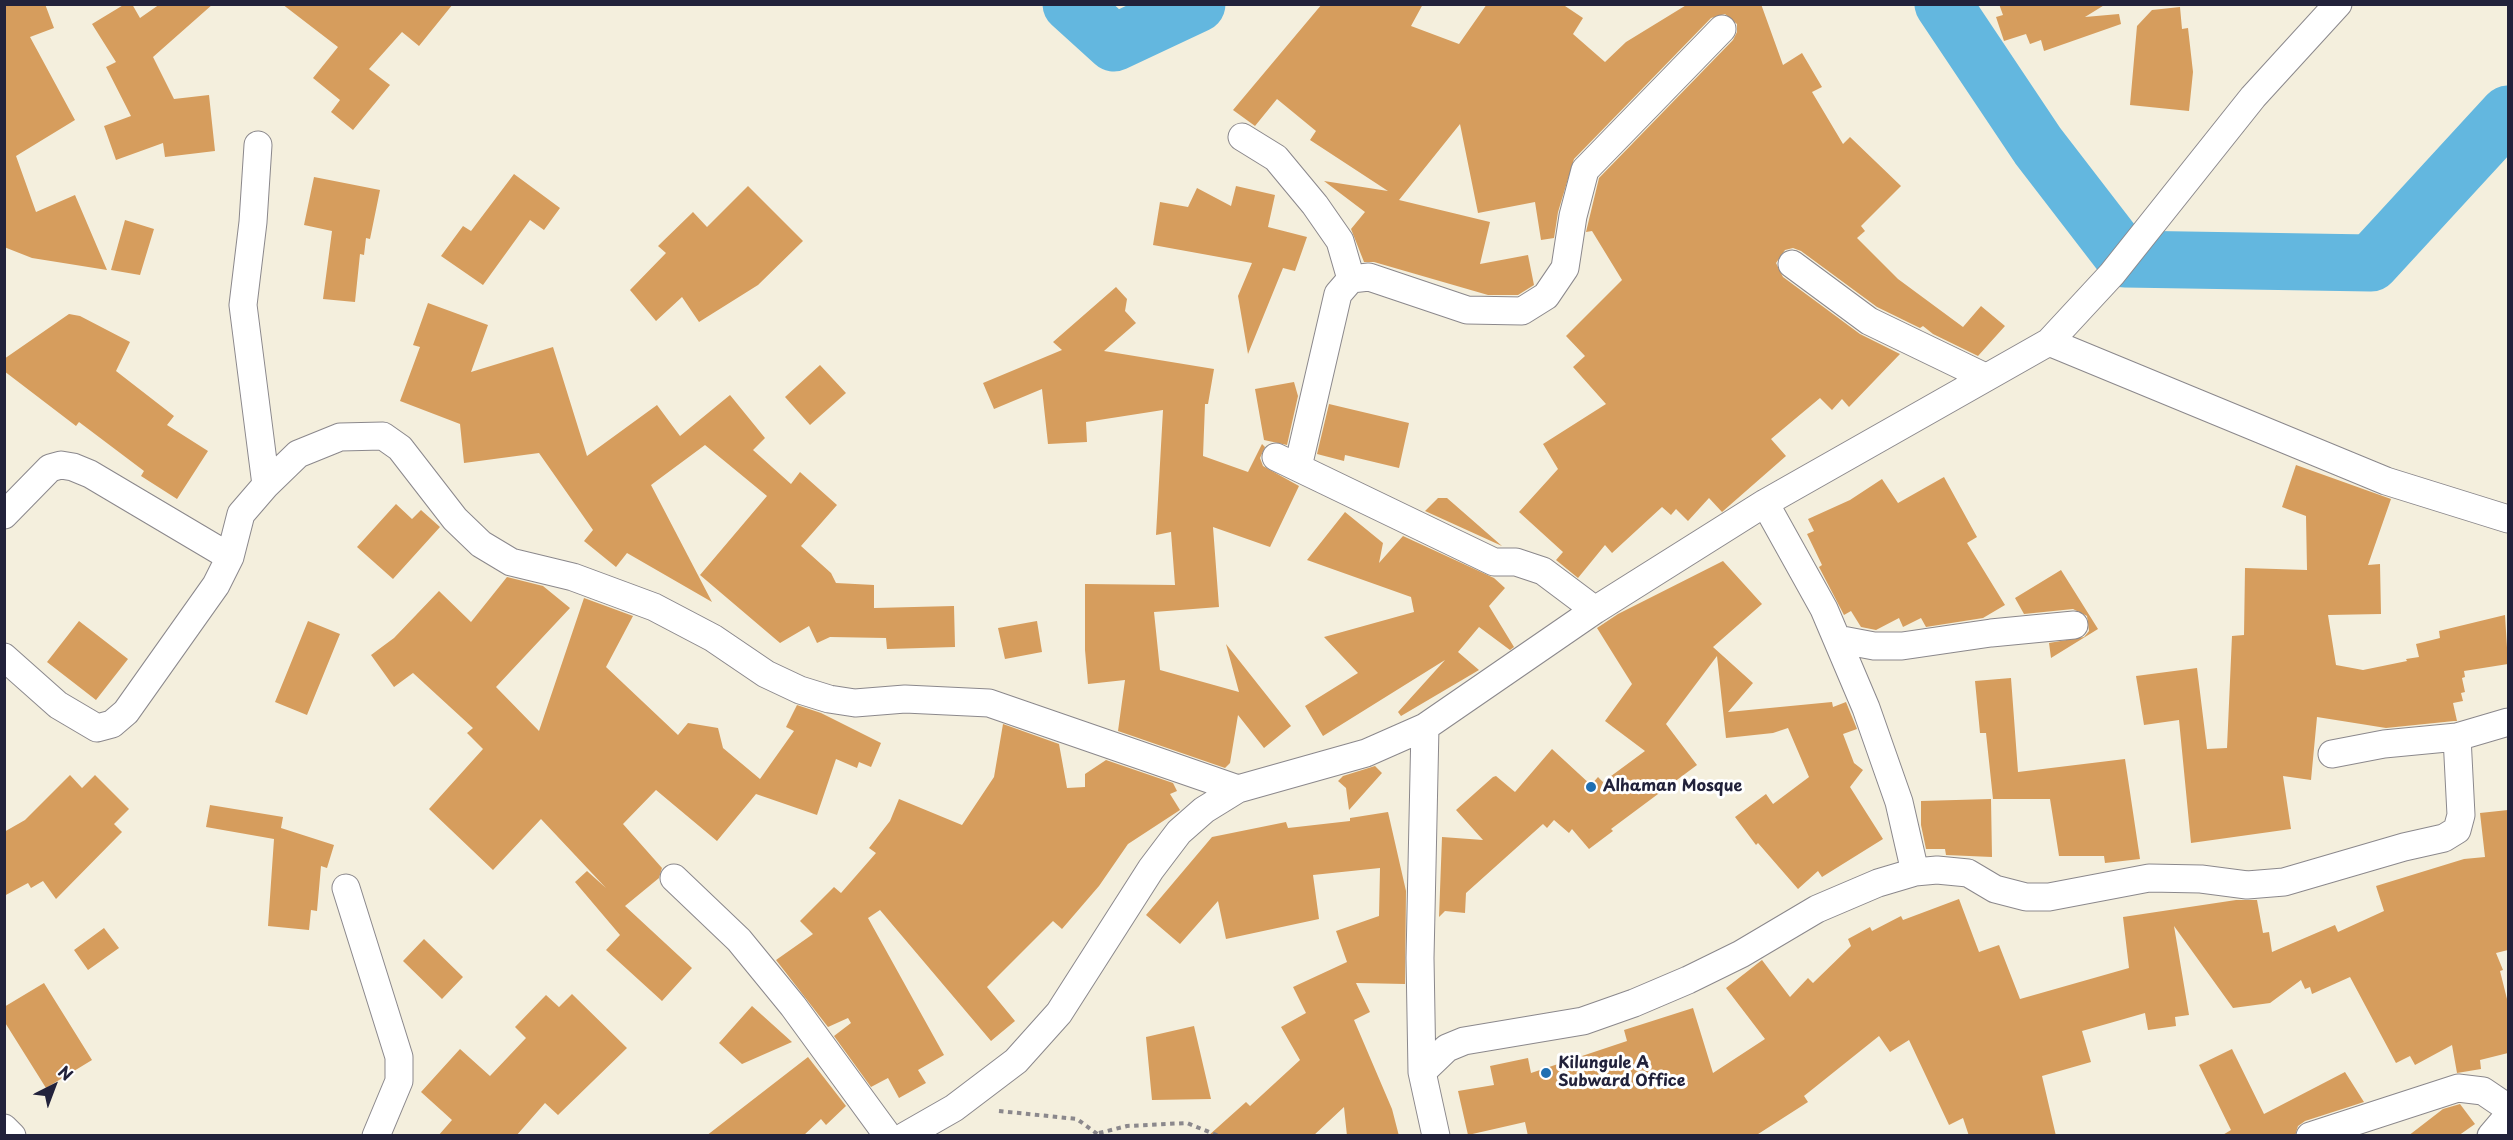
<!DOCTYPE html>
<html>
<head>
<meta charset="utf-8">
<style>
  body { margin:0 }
  #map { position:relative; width:2513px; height:1140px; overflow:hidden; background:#f4efdd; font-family:"Playpen Sans",sans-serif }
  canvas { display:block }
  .frame { position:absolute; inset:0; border:6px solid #22223b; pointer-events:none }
  .north { position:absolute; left:24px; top:1056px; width:60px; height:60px; -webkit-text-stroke:4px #fff; paint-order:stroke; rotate:42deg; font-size:16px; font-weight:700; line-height:24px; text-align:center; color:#22223b }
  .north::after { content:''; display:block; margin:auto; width:21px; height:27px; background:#22223b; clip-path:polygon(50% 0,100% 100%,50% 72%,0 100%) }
</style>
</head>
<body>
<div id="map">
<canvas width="2513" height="1140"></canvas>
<div class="frame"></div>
<div class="north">N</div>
</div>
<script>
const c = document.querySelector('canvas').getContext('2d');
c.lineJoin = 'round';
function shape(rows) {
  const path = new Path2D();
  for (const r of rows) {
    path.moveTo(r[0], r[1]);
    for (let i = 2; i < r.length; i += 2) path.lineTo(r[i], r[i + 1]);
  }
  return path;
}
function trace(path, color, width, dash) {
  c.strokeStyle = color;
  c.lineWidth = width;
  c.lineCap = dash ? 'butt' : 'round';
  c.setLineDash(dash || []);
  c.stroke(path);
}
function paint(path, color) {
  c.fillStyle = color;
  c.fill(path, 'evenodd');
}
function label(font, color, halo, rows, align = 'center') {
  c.font = font + ' "Playpen Sans",sans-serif';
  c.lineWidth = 6;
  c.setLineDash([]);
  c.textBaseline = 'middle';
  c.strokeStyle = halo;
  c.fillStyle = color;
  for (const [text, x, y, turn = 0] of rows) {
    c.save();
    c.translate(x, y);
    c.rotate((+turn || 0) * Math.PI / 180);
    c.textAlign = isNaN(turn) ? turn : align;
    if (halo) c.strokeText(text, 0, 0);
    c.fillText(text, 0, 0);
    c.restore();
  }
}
trace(shape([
  [1071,4,1114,43,1197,4],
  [1943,4,2038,146,2125,259,2371,263,2508,114]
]), '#63b7df', 57);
paint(shape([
  [4,4,45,4,54,28,30,37,75,120,16,156,36,212,75,195,107,270,32,258,4,247],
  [125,4,132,4,140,18,160,4,213,4,153,57,174,99,209,95,215,151,165,157,163,143,116,160,104,126,131,116,106,67,116,62,92,24],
  [282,4,453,4,419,46,402,32,369,69,390,85,353,130,331,112,340,100,313,78,338,47],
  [1322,4,1423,4,1411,26,1459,44,1487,4,1562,4,1583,18,1573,34,1605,62,1626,42,1688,4,1761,4,1783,65,1802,53,1822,87,1812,92,1843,144,1850,137,1901,186,1861,226,1865,231,1857,238,1898,279,1963,327,1981,306,2005,326,1978,356,1933,334,1923,326,1920,328,1877,307,1801,251,1793,248,1785,250,1776,263,1783,277,1860,334,1900,354,1849,407,1842,399,1832,410,1820,398,1771,439,1786,456,1722,512,1709,498,1688,521,1676,509,1671,515,1662,507,1612,553,1605,545,1578,578,1556,560,1563,552,1519,512,1558,469,1543,444,1606,404,1573,367,1585,356,1566,336,1622,280,1592,231,1586,232,1599,178,1733,40,1737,32,1737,24,1725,14,1711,18,1574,159,1558,212,1554,238,1541,240,1535,202,1478,213,1460,124,1399,200,1490,222,1480,264,1528,255,1534,285,1518,295,1488,295,1374,262,1364,262,1351,229,1365,212,1324,181,1388,191,1310,140,1316,131,1277,99,1255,126,1233,110],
  [1999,4,2106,4,2085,17,2119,14,2121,24,2044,51,2041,40,2030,44,2026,34,2004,41,1996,17,2003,15],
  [2180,7,2182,29,2188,28,2193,72,2189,111,2130,105,2137,26,2152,10],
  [514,174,560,208,544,230,530,220,483,285,441,256,463,226,471,231],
  [314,177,380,190,370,239,366,238,364,255,360,254,355,302,323,299,332,231,304,225],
  [748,186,803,241,758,285,699,322,682,297,656,321,630,290,666,253,658,246,693,212,707,227],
  [1236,186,1275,195,1268,227,1307,237,1295,271,1283,268,1248,354,1238,296,1252,263,1153,245,1160,202,1188,207,1197,188,1231,206],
  [125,220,154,229,140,275,111,270],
  [1116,287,1127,299,1125,311,1136,323,1104,351,1214,369,1208,404,1205,404,1203,456,1248,472,1262,444,1265,447,1260,458,1263,466,1299,486,1270,547,1213,527,1219,607,1154,612,1160,670,1239,692,1226,644,1291,726,1264,748,1238,715,1230,763,1225,768,1118,731,1125,680,1088,684,1085,650,1085,584,1175,585,1171,532,1156,535,1163,410,1086,422,1087,442,1048,444,1042,389,994,409,983,383,1062,350,1053,342],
  [428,303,488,325,471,372,553,347,587,456,657,405,680,436,730,395,765,438,753,450,791,484,800,472,837,505,801,546,831,573,836,583,874,585,874,608,954,606,955,647,887,649,886,638,830,637,817,643,809,626,780,643,700,575,767,496,705,445,651,485,712,602,627,553,616,567,584,541,593,530,539,453,464,463,460,424,400,401,420,347,413,345],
  [69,314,80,316,130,342,116,371,174,416,167,425,208,451,177,499,141,476,144,471,79,422,76,426,4,371,4,359],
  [820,365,846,393,810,425,785,397],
  [1294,382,1298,396,1287,445,1264,440,1255,389],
  [1329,404,1409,423,1399,468,1345,455,1344,461,1317,454],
  [2296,465,2391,499,2368,565,2380,564,2381,614,2328,615,2336,665,2363,670,2407,661,2406,659,2419,657,2416,644,2440,638,2439,631,2505,615,2508,664,2464,671,2465,677,2462,678,2465,692,2461,693,2463,701,2453,703,2457,721,2454,721,2386,728,2317,717,2311,780,2283,776,2291,829,2191,843,2179,720,2144,725,2136,676,2197,668,2207,749,2227,748,2232,636,2244,635,2245,568,2307,570,2306,516,2282,507],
  [1944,477,1977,537,1967,543,2005,605,1983,618,1926,627,1921,618,1903,627,1899,618,1876,630,1861,627,1851,611,1844,615,1819,567,1822,565,1807,534,1814,531,1808,519,1850,500,1882,479,1898,503],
  [1438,498,1447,498,1502,546,1425,511],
  [396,504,412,519,421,510,440,527,393,579,357,547],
  [1345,512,1383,543,1379,563,1403,536,1494,578,1505,588,1489,606,1514,647,1510,650,1479,627,1458,652,1479,670,1401,716,1398,712,1445,660,1323,736,1305,706,1358,673,1324,637,1414,612,1411,597,1307,560],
  [1723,561,1762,604,1713,647,1753,683,1728,712,1832,702,1833,707,1846,702,1857,729,1843,734,1854,763,1863,770,1850,787,1883,839,1822,877,1818,871,1798,889,1758,843,1756,845,1735,817,1766,794,1773,804,1809,777,1788,728,1773,733,1726,738,1717,656,1666,724,1697,765,1611,829,1613,831,1589,849,1572,829,1569,833,1554,820,1547,828,1543,824,1466,893,1465,913,1445,911,1439,917,1442,837,1483,840,1456,810,1493,777,1496,776,1515,792,1552,749,1591,785,1598,777,1603,782,1645,751,1605,721,1632,684,1597,628,1618,614],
  [2061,570,2098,629,2051,658,2049,643,2084,637,2089,631,2087,616,2073,609,2024,614,2015,598],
  [507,577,543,586,570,608,496,687,539,731,584,598,633,616,606,667,678,735,688,723,718,728,723,748,760,779,794,731,786,727,797,705,821,713,881,743,871,767,859,762,857,768,836,759,817,815,756,794,717,841,656,790,623,824,662,868,659,878,625,906,692,968,662,1001,606,950,620,935,575,882,587,871,606,888,541,819,493,870,429,809,483,749,467,733,473,728,413,673,394,687,371,655,394,638,439,591,471,622],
  [79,621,128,659,96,700,47,662],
  [308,621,340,634,307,715,275,702],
  [1037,621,1042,652,1005,659,998,628],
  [2011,678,2018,772,2125,759,2140,859,2105,863,2104,856,2059,856,2050,799,1993,799,1986,733,1980,733,1975,681],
  [1003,724,1059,744,1067,788,1085,787,1085,774,1106,760,1173,783,1177,791,1170,794,1180,810,1128,844,1099,886,1062,929,1053,921,987,987,1015,1021,991,1041,880,910,868,918,944,1055,918,1070,926,1083,899,1098,888,1078,871,1087,834,1036,851,1023,848,1018,828,1027,776,960,813,934,800,921,834,887,841,893,876,853,869,848,890,821,899,799,962,825,994,777],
  [1375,766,1382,773,1349,810,1346,788,1338,781,1343,776],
  [70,775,82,788,95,775,129,809,114,824,122,832,56,899,43,881,31,888,28,883,4,896,4,832,25,820],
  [1991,799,1992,857,1946,855,1945,849,1926,849,1921,825,1921,801],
  [210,805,283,817,281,828,334,845,327,868,321,866,317,911,311,910,309,930,268,926,274,839,206,827],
  [2508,810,2508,950,2496,953,2503,970,2500,971,2508,1003,2508,1053,2480,1060,2481,1069,2457,1073,2452,1045,2415,1065,2410,1056,2396,1063,2350,977,2312,994,2310,987,2305,989,2301,980,2270,1003,2233,1008,2174,926,2189,1015,2175,1017,2176,1026,2148,1030,2145,1013,2082,1031,2091,1062,2042,1076,2056,1136,1969,1136,1963,1118,1949,1125,1909,1040,1890,1052,1879,1036,1804,1096,1808,1102,1755,1136,1528,1136,1525,1122,1468,1135,1458,1091,1494,1085,1490,1066,1528,1058,1531,1073,1627,1041,1624,1030,1693,1008,1713,1073,1765,1039,1726,988,1762,960,1790,997,1808,978,1813,983,1851,946,1848,939,1870,927,1872,931,1901,916,1903,920,1959,899,1979,952,1999,945,2020,999,2129,968,2123,917,2236,900,2257,900,2263,933,2269,932,2272,952,2335,925,2338,932,2384,911,2376,886,2464,859,2485,857,2480,813],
  [1388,812,1406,891,1405,984,1356,983,1370,1012,1354,1020,1392,1109,1399,1136,1347,1136,1344,1107,1313,1136,1208,1136,1246,1102,1250,1106,1300,1060,1281,1027,1306,1013,1293,987,1347,962,1336,931,1379,916,1380,868,1313,875,1319,919,1226,939,1218,901,1180,944,1146,915,1212,837,1286,822,1288,828,1350,821,1350,818],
  [104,928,119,948,88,970,74,950],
  [424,939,463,977,442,999,403,961],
  [44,983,92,1060,46,1088,4,1021,4,1007],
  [572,994,627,1048,558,1115,545,1103,516,1136,438,1136,452,1120,421,1092,460,1049,490,1076,526,1038,515,1027,546,995,559,1007],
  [752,1006,792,1042,742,1064,719,1043],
  [1194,1026,1211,1099,1152,1100,1146,1037],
  [2232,1049,2264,1114,2345,1072,2364,1102,2305,1121,2298,1126,2295,1136,2221,1136,2231,1130,2199,1065],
  [808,1057,846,1106,826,1125,821,1119,803,1136,706,1136],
  [2460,1104,2475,1124,2458,1136,2408,1136,2443,1109]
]), '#d69d5d');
const street = shape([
  [1242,137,1276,158,1315,205,1340,241,1351,279],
  [258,145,253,222,243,305,266,485],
  [1792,264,1869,321,1985,377],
  [2049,342,2386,481,2508,519],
  [1276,457,1494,562,1516,562,1543,571,1595,610],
  [1298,467,1338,294,1351,279,1369,277,1467,310,1522,311,1546,296,1565,268,1573,216,1585,170,1722,29],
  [1765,503,1824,609,1866,708,1899,802,1915,872],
  [4,515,50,468,61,465,73,467,90,474,230,557],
  [1837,639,1874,646,1902,646,1991,633,2074,625],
  [4,657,58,705,97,728,112,724,126,712,216,585,230,557,241,514,266,485,298,454,340,437,383,436,400,448,455,519,481,544,511,562,573,577,654,607,713,638,766,674,800,690,829,699,855,703,905,699,989,703,1238,789],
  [1425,727,1420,958,1422,1072,1436,1136],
  [2332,754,2384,744,2457,737,2508,722],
  [674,878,739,940,793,1006,888,1136],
  [346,888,399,1057,399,1081,376,1136],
  [1422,1072,1447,1048,1464,1041,1583,1021,1634,1003,1688,980,1741,954,1817,909,1878,883,1915,872,1937,870,1968,873,1995,889,2026,897,2049,897,2149,878,2201,879,2247,885,2284,882,2404,847,2444,838,2457,830,2461,815,2457,737],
  [4,1128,12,1136],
  [905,1136,954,1108,1016,1061,1059,1013,1151,869,1179,832,1204,810,1238,789,1366,753,1425,727,1595,610,1765,503,2049,342,2112,274,2253,97,2338,4],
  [2310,1136,2458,1088,2483,1091,2508,1108],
  [2491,1136,2508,1116]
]);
trace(street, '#8b888c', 29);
trace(shape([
  [999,1111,1077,1119,1100,1136],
  [1099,1133,1127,1126,1187,1123,1219,1136]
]), '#8b888c', 4, [4.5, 4.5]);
trace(street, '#fff', 27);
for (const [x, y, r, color] of [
  [1591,787,6,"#1f6fb2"],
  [1546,1073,6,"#1f6fb2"]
]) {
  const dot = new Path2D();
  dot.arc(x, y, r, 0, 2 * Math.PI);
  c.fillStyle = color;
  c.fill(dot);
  trace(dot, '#fff', 2);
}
label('bold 16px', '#22223b', '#fff', [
  ["Alhaman Mosque",1603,787],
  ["Kilungule A",1558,1064],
  ["Subward Office",1558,1082]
], 'left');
</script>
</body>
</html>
